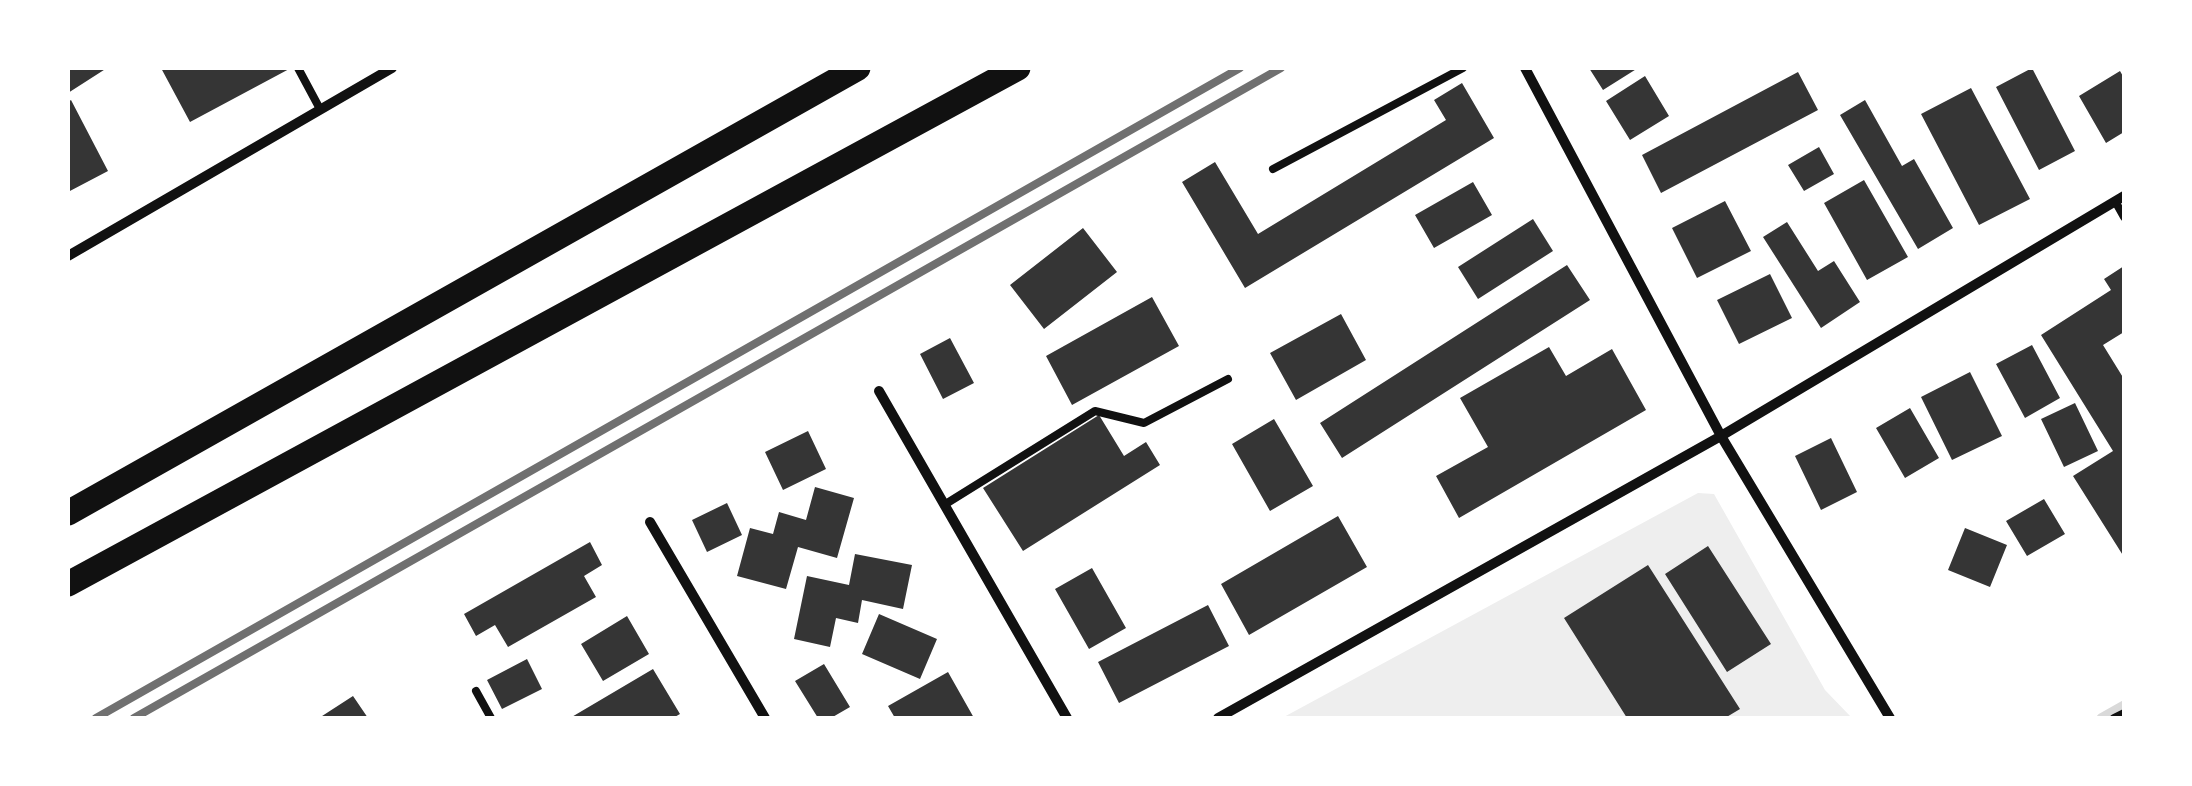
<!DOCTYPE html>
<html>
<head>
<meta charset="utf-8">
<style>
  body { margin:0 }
  #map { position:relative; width:2192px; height:786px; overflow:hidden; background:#fff; font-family:Jost,sans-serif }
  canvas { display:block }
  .frame { position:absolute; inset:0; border:70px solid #fff; pointer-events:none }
</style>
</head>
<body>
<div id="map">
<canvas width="2192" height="786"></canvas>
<div class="frame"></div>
</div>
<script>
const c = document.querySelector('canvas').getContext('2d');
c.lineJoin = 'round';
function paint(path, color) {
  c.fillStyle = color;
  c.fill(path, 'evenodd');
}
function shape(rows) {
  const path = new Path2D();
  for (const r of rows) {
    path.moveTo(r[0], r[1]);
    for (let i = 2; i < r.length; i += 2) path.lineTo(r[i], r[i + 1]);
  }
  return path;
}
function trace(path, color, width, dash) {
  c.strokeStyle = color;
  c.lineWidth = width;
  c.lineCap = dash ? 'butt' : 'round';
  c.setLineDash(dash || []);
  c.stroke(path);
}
paint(shape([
  [1698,493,1714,494,1825,690,1852,718,1282,718]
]), '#eee');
trace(shape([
  [2101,718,2124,705]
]), '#d9d9d9', 9);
paint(shape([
  [68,68,107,68,68,93],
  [161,68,291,68,190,122],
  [1589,68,1638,68,1603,90],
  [2032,68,2075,151,2039,170,1996,87],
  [2120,71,2124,78,2124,132,2106,143,2079,96],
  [1798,72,1818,110,1661,193,1642,155],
  [1645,76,1669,116,1630,140,1606,101],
  [1462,83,1494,138,1245,288,1182,182,1215,162,1258,234,1446,120,1434,100],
  [1971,88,2030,199,1979,225,1921,114],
  [71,100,108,171,68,192,68,102],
  [1865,100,1902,166,1914,159,1953,228,1918,249,1840,115],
  [1819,147,1834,174,1804,191,1788,165],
  [1864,180,1908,257,1867,280,1824,203],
  [1473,182,1492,215,1434,248,1415,215],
  [1725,201,1751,251,1697,278,1672,228],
  [1533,219,1553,251,1478,299,1458,267],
  [1787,222,1818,271,1834,261,1860,302,1821,328,1763,237],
  [1083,228,1117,272,1044,329,1010,285],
  [1567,265,1590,300,1342,458,1320,423],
  [2124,266,2124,332,2103,345,2124,379,2124,557,2073,476,2113,451,2041,335,2111,290,2104,279],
  [1770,274,1792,318,1739,344,1717,300],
  [1152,297,1179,346,1072,405,1046,356],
  [1341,314,1366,360,1296,400,1270,353],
  [950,338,974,383,943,399,920,354],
  [2032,345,2060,398,2025,418,1996,364],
  [1549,347,1566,376,1612,349,1646,410,1459,518,1436,476,1488,447,1460,398],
  [1970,372,2002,436,1952,460,1921,397],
  [2075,403,2098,451,2064,467,2041,419],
  [1910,408,1939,458,1905,478,1876,428],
  [1099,415,1124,456,1146,442,1160,465,1023,551,983,488],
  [1274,419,1313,486,1270,511,1232,444],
  [808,431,826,469,783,490,765,452],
  [1831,438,1857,492,1821,510,1795,456],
  [815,487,854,498,837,558,798,547,786,589,737,576,750,528,773,534,779,512,806,520],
  [2044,499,2065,534,2027,556,2006,521],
  [727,503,742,535,707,552,692,520],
  [1338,516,1367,567,1249,635,1221,584],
  [1965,528,2007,545,1990,587,1948,570],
  [590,542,602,565,584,576,596,597,508,647,495,625,476,636,464,614],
  [1708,546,1771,644,1727,672,1665,574],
  [855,554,912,565,903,609,862,600,858,623,836,618,830,647,794,639,807,576,849,585],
  [1648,565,1740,709,1725,718,1627,718,1564,618],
  [1092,568,1126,628,1089,649,1055,589],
  [1208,605,1229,646,1119,703,1098,662],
  [879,614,937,639,920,679,862,654],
  [627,616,649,654,603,681,581,644],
  [527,659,542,689,502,709,487,680],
  [824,664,850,707,831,718,818,718,795,681],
  [653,669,680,714,673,718,570,718],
  [948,672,974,718,895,718,888,706],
  [353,696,368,718,319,718]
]), '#353535');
trace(shape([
  [298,68,320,109],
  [1273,169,1463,68],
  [2115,201,2124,217],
  [944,505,1095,411,1144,423,1228,379],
  [476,691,491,718],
  [2114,718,2124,713]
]), '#111', 8);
trace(shape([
  [1525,68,1721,436,1890,718],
  [68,256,392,68],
  [879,391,1067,718],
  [650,522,765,718],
  [1218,718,1721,436,2124,196]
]), '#111', 10);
trace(shape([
  [68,513,858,68],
  [68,584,1018,68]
]), '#111', 25);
trace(shape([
  [96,718,1240,68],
  [134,718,1281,68]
]), '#707070', 8);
</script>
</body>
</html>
